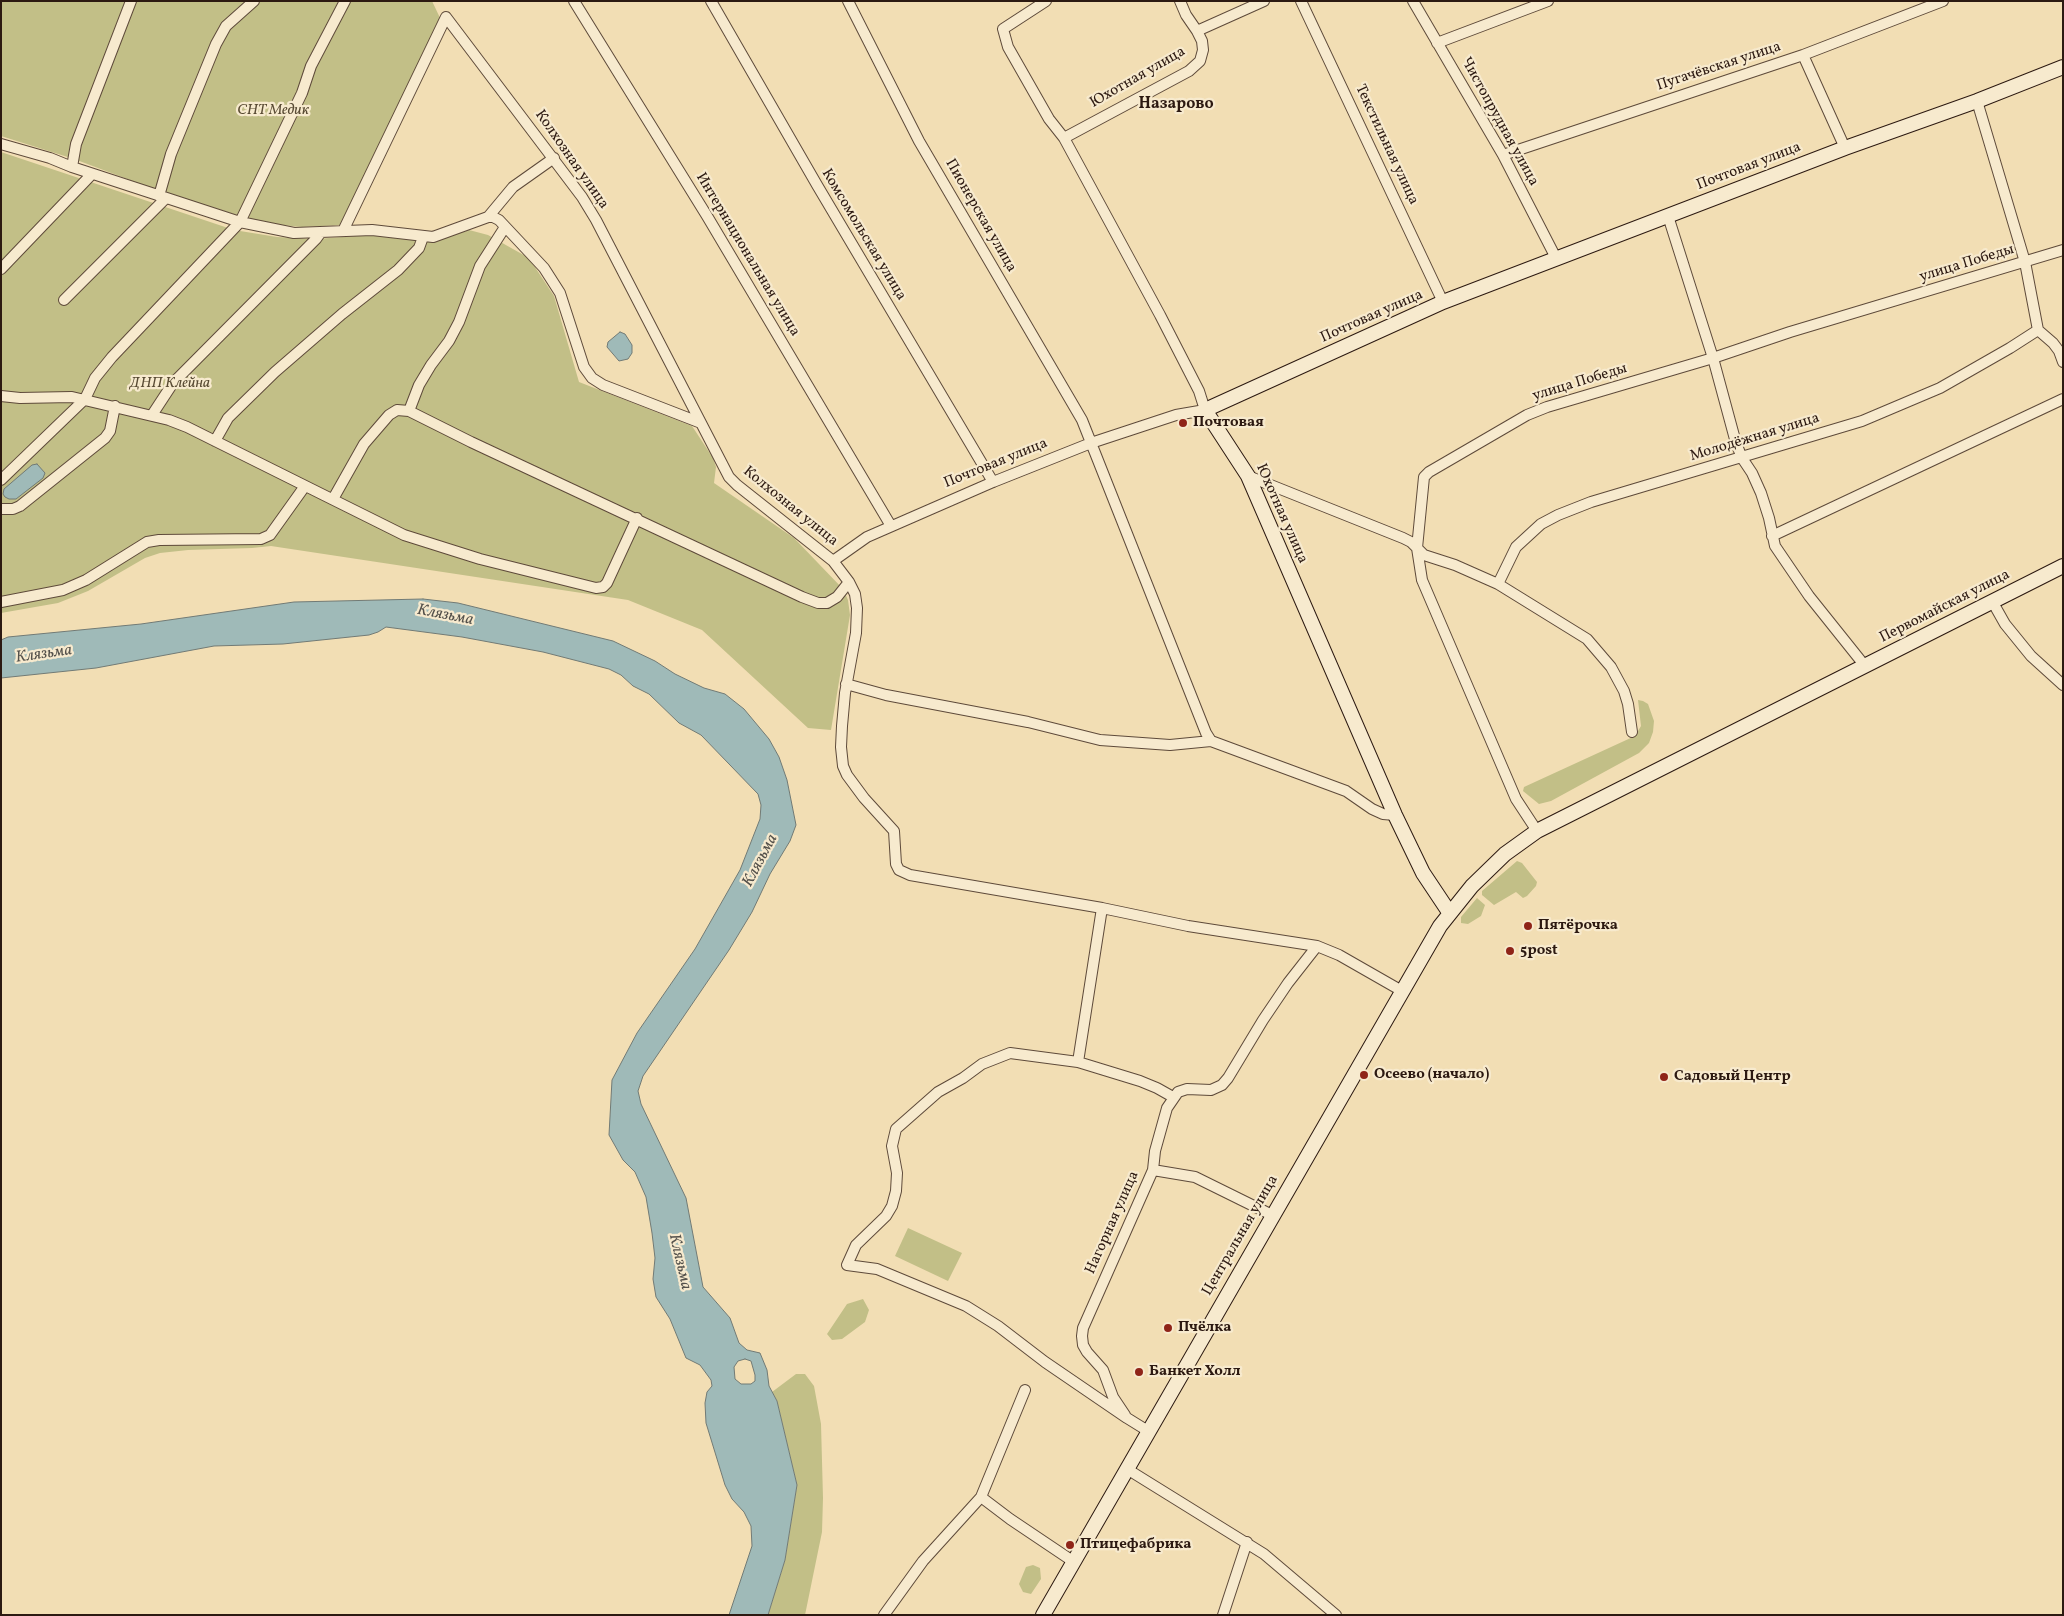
<!DOCTYPE html>
<html>
<head>
<meta charset="utf-8">
<style>
  body { margin:0 }
  #map { position:relative; width:2064px; height:1616px; overflow:hidden; background:#f2deb4; font-family:Vollkorn,serif }
  canvas { display:block }
  .frame { position:absolute; inset:0; border:2px solid #2c1911; pointer-events:none }
</style>
</head>
<body>
<div id="map">
<canvas width="2064" height="1616"></canvas>
<div class="frame"></div>
</div>
<script>
const c = document.querySelector('canvas').getContext('2d');
c.lineJoin = 'round';
function paint(path, color) {
  c.fillStyle = color;
  c.fill(path, 'evenodd');
}
function shape(rows) {
  const path = new Path2D();
  for (const r of rows) {
    path.moveTo(r[0], r[1]);
    for (let i = 2; i < r.length; i += 2) path.lineTo(r[i], r[i + 1]);
  }
  return path;
}
function trace(path, color, width, dash) {
  c.strokeStyle = color;
  c.lineWidth = width;
  c.lineCap = dash ? 'butt' : 'round';
  c.setLineDash(dash || []);
  c.stroke(path);
}
function label(font, color, halo, rows, align = 'center') {
  c.font = font + ' Vollkorn,serif';
  c.lineWidth = 4.5;
  c.setLineDash([]);
  c.textBaseline = 'middle';
  c.strokeStyle = halo;
  c.fillStyle = color;
  for (const [text, x, y, turn = 0] of rows) {
    c.save();
    c.translate(x, y);
    c.rotate((+turn || 0) * Math.PI / 180);
    c.textAlign = isNaN(turn) ? turn : align;
    if (halo) c.strokeText(text, 0, 0);
    c.fillText(text, 0, 0);
    c.restore();
  }
}
paint(shape([
  [1,1,432,1,441,20,342,225,302,227,271,224,237,215,154,189,74,159,1,136],
  [1,152,234,230,277,237,316,239,367,235,432,242,469,230,488,235,529,258,554,296,579,382,692,426,713,458,716,467,714,483,794,538,843,589,848,600,850,615,831,730,808,728,702,630,628,600,271,546,252,548,188,550,160,553,145,558,88,591,58,603,1,613],
  [1638,700,1643,701,1648,704,1654,721,1653,732,1649,743,1639,753,1551,801,1539,804,1523,791,1524,787,1635,736,1641,726],
  [1517,861,1522,863,1537,882,1536,886,1527,896,1523,898,1516,892,1494,905,1482,895,1482,891],
  [1477,898,1485,905,1481,916,1468,924,1461,923,1461,917],
  [908,1228,962,1253,948,1281,895,1256],
  [863,1299,869,1310,865,1322,842,1339,832,1340,827,1334,847,1304],
  [796,1374,805,1374,814,1386,821,1424,823,1498,822,1532,805,1615,768,1615,785,1560,797,1485,777,1401,772,1392],
  [1033,1565,1040,1568,1041,1579,1031,1594,1023,1592,1019,1584,1026,1567]
]), '#c2bf87');
const water = shape([
  [620,332,625,334,632,345,632,353,628,359,619,361,607,347,608,342,620,332],
  [37,464,45,473,43,478,16,499,9,499,5,497,3,494,4,489,32,465,37,464],
  [423,599,458,603,613,641,655,661,675,674,704,688,725,694,744,709,769,739,779,757,787,780,796,825,790,841,770,874,752,912,729,950,643,1076,638,1091,641,1104,686,1198,703,1287,730,1318,739,1343,747,1350,760,1353,767,1370,769,1386,777,1401,797,1485,785,1560,768,1615,729,1615,752,1546,751,1526,744,1512,732,1499,725,1485,706,1423,705,1403,707,1392,712,1386,711,1380,700,1365,686,1358,670,1319,656,1297,653,1279,655,1258,652,1233,646,1197,635,1172,623,1160,609,1135,612,1080,637,1033,695,949,740,870,760,819,761,805,758,794,701,735,679,723,649,694,633,686,621,675,609,669,543,652,462,637,386,627,378,632,369,635,283,644,214,646,96,668,1,678,1,640,8,637,141,624,294,602,423,599],
  [745,1359,751,1361,755,1375,755,1381,751,1384,741,1384,735,1379,734,1367,738,1361,745,1359]
]);
paint(water, '#9fbab8');
trace(water, '#717a75', 1);
const street = shape([
  [574,1,707,216,891,526],
  [711,1,817,185,993,482],
  [848,1,919,141,1082,420,1206,733,1211,741,1346,791,1372,809,1383,814,1395,815],
  [1180,1,1186,15,1197,31],
  [1301,1,1443,302],
  [1413,1,1503,155,1556,258],
  [1437,43,1548,1],
  [1803,55,1845,148],
  [1977,101,2025,262,2038,330,2053,343,2059,351,2063,362],
  [1064,138,1189,71,1200,61,1203,50,1202,41,1197,31,1264,1],
  [1,144,50,158,72,167,240,222,294,233,372,230,433,237,488,217,493,217,499,220,544,268,560,293,584,367,592,378,603,385,701,423],
  [1503,155,1803,55,1943,1],
  [72,167,76,144,131,1],
  [159,196,171,154,216,44,226,26,254,1],
  [1668,216,1713,358,1736,443,1742,458,1752,473,1761,493,1769,518,1775,546,1809,596,1865,666],
  [488,217,513,187,554,158],
  [343,231,446,17,582,197,596,220,729,477,737,485,833,561,849,582,855,594,857,608,856,633,845,693,842,726,841,747,843,766,847,775,864,798,894,831,896,864,899,870,910,875,1102,908,1188,926,1317,946,1339,955,1402,991],
  [1,269,92,174],
  [64,300,166,198],
  [1,396,20,398,72,397,169,420,187,427,404,535,480,559,596,588,603,587,607,583,637,518],
  [409,411,419,385,431,365,449,341,459,322,480,266,505,227],
  [152,415,173,383,316,239,321,232],
  [215,441,228,418,275,372,342,314,398,270,419,248,423,237],
  [1248,476,1403,538,1411,542,1424,555,1455,565,1498,584,1587,639,1611,667,1624,691,1628,704,1632,732],
  [1,480,85,399,95,378,112,357,240,222,302,93,311,66,345,1],
  [333,499,364,444,389,415,397,410,409,411,471,442,802,597,818,603,827,603,837,597,849,582],
  [1,509,13,509,20,506,105,438,110,431,115,406],
  [1772,536,2063,399],
  [833,561,867,537,993,482,1091,443,1176,415,1205,410,1199,391,1160,315,1064,138,1049,119,1008,47,1003,29,1046,1],
  [1498,584,1516,547,1541,524,1558,515,1591,502,1862,421,1940,388,2010,348,2038,330],
  [1992,601,2005,624,2031,656,2063,685],
  [1,602,63,590,86,580,147,542,159,540,261,539,270,535,305,486],
  [846,684,886,695,1028,722,1100,740,1170,745,1211,741],
  [1537,831,1516,799,1422,580,1417,548,1424,477,1429,472,1527,415,1547,407,1713,358,1790,332,2063,250],
  [1078,1062,1102,908],
  [1153,1170,1195,1177,1272,1215],
  [1125,1415,1113,1397,1103,1370,1087,1352,1083,1345,1082,1336,1083,1328,1153,1170,1155,1151,1167,1108,1178,1092,1187,1089,1211,1090,1222,1085,1228,1078,1263,1020,1288,983,1317,946],
  [1148,1431,1127,1418,1045,1362,998,1326,966,1306,877,1269,847,1265,856,1245,886,1216,892,1206,896,1191,897,1173,892,1146,896,1129,938,1092,963,1078,982,1064,1010,1053,1078,1062,1140,1081,1157,1088,1173,1097],
  [1127,1469,1264,1554,1336,1615],
  [981,1497,1010,1519,1074,1562],
  [884,1615,923,1561,981,1497,1025,1390],
  [1223,1615,1247,1542]
]);
const secondary = shape([
  [1449,912,1423,873,1395,815,1248,476,1205,410,1443,302,1845,148,1977,101,2063,67],
  [1043,1615,1440,926,1472,886,1505,854,1537,831,2063,566]
]);
trace(street, '#5e4a3a', 12);
trace(secondary, '#2c1911', 16);
trace(street, '#f7eace', 10);
trace(secondary, '#f7eace', 14);
for (const [x, y, r, color] of [
  [1183,423,5,"#8f2418"],
  [1528,926,5,"#8f2418"],
  [1510,951,5,"#8f2418"],
  [1364,1075,5,"#8f2418"],
  [1664,1077,5,"#8f2418"],
  [1168,1328,5,"#8f2418"],
  [1139,1372,5,"#8f2418"],
  [1070,1545,5,"#8f2418"]
]) {
  const dot = new Path2D();
  dot.arc(x, y, r, 0, 2 * Math.PI);
  c.fillStyle = color;
  c.fill(dot);
  trace(dot, '#f7eace', 2);
}
label('15px', '#2c1911', '#f7eace', [
  ["Пугачёвская улица",1719,67,-18],
  ["Юхотная улица",1138,78,-30],
  ["Чистопрудная улица",1499,122,61],
  ["Текстильная улица",1386,145,65],
  ["Колхозная улица",571,160,55],
  ["Почтовая улица",1749,167,-21],
  ["Пионерская улица",980,216,60],
  ["Комсомольская улица",863,235,59],
  ["Интернациональная улица",747,255,59],
  ["улица Победы",1967,264,-17],
  ["Почтовая улица",1372,317,-24],
  ["улица Победы",1580,383,-17],
  ["Молодёжная улица",1755,438,-17],
  ["Почтовая улица",996,464,-22],
  ["Колхозная улица",790,507,39],
  ["Юхотная улица",1281,514,66],
  ["Первомайская улица",1945,607,-27],
  ["Нагорная улица",1113,1223,-66],
  ["Центральная улица",1241,1236,-60]
]);
label('italic 15px', '#594b34', '#f7eace', [
  ["СНТ Медик",273,111],
  ["ДНП Клейна",170,384]
]);
label('bold 15px', '#2c1911', '#f7eace', [
  ["Почтовая",1193,423],
  ["Пятёрочка",1538,926],
  ["5post",1520,951],
  ["Осеево (начало)",1374,1075],
  ["Садовый Центр",1674,1077],
  ["Пчёлка",1178,1328],
  ["Банкет Холл",1149,1372],
  ["Птицефабрика",1080,1545]
], 'left');
label('bold 16px', '#2c1911', '#f7eace', [
  ["Назарово",1176,105]
]);
label('italic 16px', '#54514b', '#f7eace', [
  ["Клязьма",445,616,11],
  ["Клязьма",44,655,-8],
  ["Клязьма",761,861,-62],
  ["Клязьма",679,1262,77]
]);
</script>
</body>
</html>
